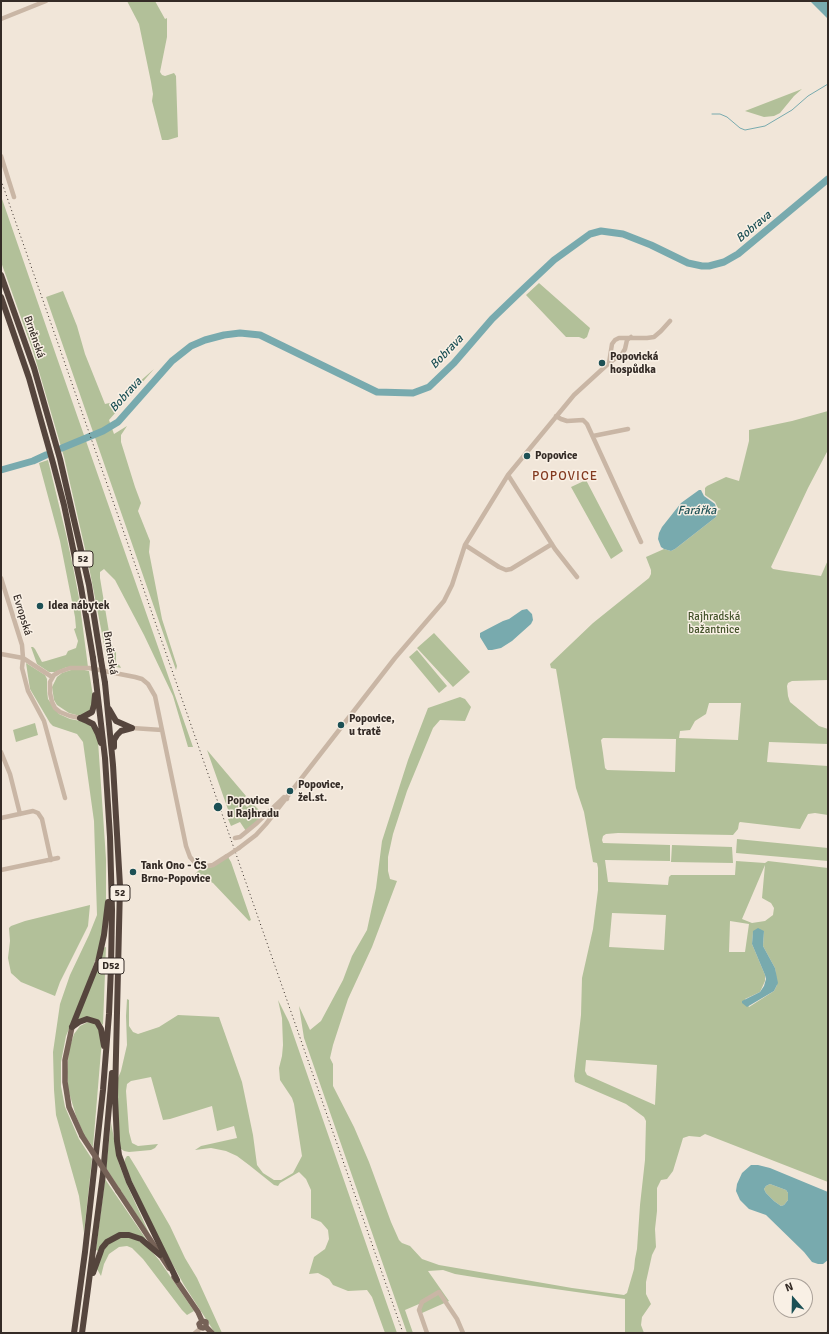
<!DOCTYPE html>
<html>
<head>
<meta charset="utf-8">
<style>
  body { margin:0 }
  #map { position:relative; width:829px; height:1334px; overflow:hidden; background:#f1e6d9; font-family:Signika,sans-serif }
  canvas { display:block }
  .frame { position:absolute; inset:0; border:2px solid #342b26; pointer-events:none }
  .north { position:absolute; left:773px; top:1278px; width:40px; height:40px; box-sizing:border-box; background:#f9f0e5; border:1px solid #aaa199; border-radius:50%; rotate:340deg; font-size:11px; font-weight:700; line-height:16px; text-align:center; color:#342b26 }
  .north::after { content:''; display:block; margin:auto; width:14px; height:18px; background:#1c5055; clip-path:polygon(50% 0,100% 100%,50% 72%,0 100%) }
</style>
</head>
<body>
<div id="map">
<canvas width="829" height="1334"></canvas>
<div class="frame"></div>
<div class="north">N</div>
</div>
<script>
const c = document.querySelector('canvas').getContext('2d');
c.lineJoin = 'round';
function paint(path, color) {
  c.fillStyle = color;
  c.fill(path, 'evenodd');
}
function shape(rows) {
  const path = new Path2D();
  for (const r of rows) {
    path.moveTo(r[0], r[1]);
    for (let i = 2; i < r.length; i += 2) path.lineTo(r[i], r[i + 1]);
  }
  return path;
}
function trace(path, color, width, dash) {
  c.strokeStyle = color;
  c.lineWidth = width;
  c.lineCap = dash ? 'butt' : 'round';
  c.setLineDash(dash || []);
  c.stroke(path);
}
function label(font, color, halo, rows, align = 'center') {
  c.font = font + ' Signika,sans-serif';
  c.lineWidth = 3;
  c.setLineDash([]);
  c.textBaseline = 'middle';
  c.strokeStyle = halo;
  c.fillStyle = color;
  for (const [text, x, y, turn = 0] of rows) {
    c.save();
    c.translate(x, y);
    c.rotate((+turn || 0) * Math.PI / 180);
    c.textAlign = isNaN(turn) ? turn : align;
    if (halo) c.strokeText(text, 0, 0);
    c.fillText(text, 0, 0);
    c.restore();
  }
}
paint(shape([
  [127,1,155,1,165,19,167,18,167,37,160,72,162,75,165,76,174,73,176,76,178,137,168,140,162,140,152,101,153,94,151,82,139,24],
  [802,89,794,96,780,113,774,116,764,117,745,111],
  [1,196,57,358,193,747,188,747,173,696,144,635,115,580,104,569,100,572,100,578,111,644,116,651,116,662,120,666,121,668,108,665,88,562,64,457,33,351,1,262],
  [539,283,590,328,587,337,584,339,579,337,566,337,526,295],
  [63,291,77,326,85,354,105,404,114,402,122,397,154,369,109,420,114,434,127,426,121,435,121,442,135,487,141,503,138,511,150,541,149,552,162,619,177,666,176,670,46,297],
  [828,411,828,450,808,488,771,567,773,569,785,571,821,576,828,560,828,680,792,681,788,683,787,686,788,696,790,702,819,726,828,729,828,744,769,742,767,762,828,766,828,815,815,813,808,814,800,829,740,822,739,823,738,829,733,835,618,833,606,834,603,836,602,840,603,843,670,845,670,861,605,860,608,882,668,885,669,877,671,875,735,875,736,861,765,863,768,861,828,868,828,1182,705,1134,700,1137,689,1136,683,1138,673,1171,667,1179,661,1180,657,1188,657,1211,655,1229,656,1247,652,1255,646,1282,646,1294,651,1304,642,1317,641,1325,644,1333,625,1333,625,1299,492,1280,455,1274,443,1270,428,1271,449,1301,422,1313,419,1304,405,1310,413,1333,407,1333,304,1038,299,1006,310,1030,321,1021,343,980,352,956,367,930,376,888,382,841,408,760,428,708,460,697,465,699,471,707,465,721,440,720,433,728,407,791,393,834,388,857,388,871,390,879,397,881,372,947,348,999,333,1045,330,1058,333,1064,333,1086,354,1127,369,1162,391,1222,399,1240,402,1243,410,1246,422,1259,439,1265,572,1288,624,1295,627,1293,634,1269,635,1259,637,1249,640,1205,645,1160,646,1121,644,1117,626,1104,575,1082,574,1076,581,1015,582,978,593,929,598,890,598,868,597,863,593,862,584,812,576,788,556,669,551,668,550,664,593,623,649,578,651,574,651,570,646,557,664,549,671,551,675,549,716,517,717,511,721,509,718,508,715,502,705,495,705,488,707,486,726,477,739,481,749,441,749,430,792,421],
  [709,703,741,703,738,740,679,738,680,731,690,730,695,721,706,714],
  [603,738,676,739,675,772,607,770,605,768,603,753,601,740],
  [765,865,762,898,771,903,774,908,773,915,765,921,752,923,742,919],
  [612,913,666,915,664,950,609,947],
  [730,921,749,924,745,952,729,952],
  [764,931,763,946,775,968,777,985,774,991,749,1007,745,999,760,992,765,981,765,975,752,944,753,932],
  [586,1060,657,1065,655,1105,587,1075,585,1071],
  [48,460,66,534,73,567,79,598,88,667,67,667,55,672,49,672,37,664,31,647,33,647,35,649,42,662,46,661,66,655,68,651,76,648,78,641,74,629,76,628,75,617,60,541,39,463],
  [586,480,623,551,611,559,571,487],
  [434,633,470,672,453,687,417,648],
  [417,650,447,686,439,693,409,657],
  [26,663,45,675,47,679,47,691,48,699,59,714,70,719,86,722,93,728,98,741,106,859,106,906,100,947,81,1000,66,1036,61,1062,61,1086,65,1107,79,1139,92,1159,84,1233,79,1196,56,1115,54,1090,53,1052,60,1004,70,975,89,935,97,915,94,821,83,742,77,734,53,726,50,723,30,689],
  [80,669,89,671,94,702,91,710,80,716,69,713,57,705,54,700,52,687,57,677,62,673,71,670],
  [35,723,38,735,16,742,13,730],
  [207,750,246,796,239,802,241,806,244,804,247,807,252,803,264,815,246,831,240,822,231,826,228,819,231,818],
  [737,839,828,848,828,861,736,853],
  [672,845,732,847,733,863,671,862],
  [228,857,231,862,251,920,249,921,213,883,195,874,200,869,212,867],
  [90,905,88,926,60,982,55,996,21,982,11,973,8,958,10,941,9,928,11,926,25,921],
  [106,947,103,1025,97,1019,76,1022,103,948],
  [127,999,129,1000,129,1026,133,1032,138,1034,159,1027,178,1015,219,1017,242,1082,253,1135,257,1165,263,1173,274,1180,281,1180,293,1173,302,1156,294,1104,292,1098,280,1080,279,1068,282,1056,283,1045,282,1018,278,1000,289,1022,397,1333,385,1333,372,1297,367,1290,348,1291,333,1285,329,1279,318,1273,309,1274,314,1257,325,1249,329,1239,328,1230,321,1222,311,1218,311,1190,306,1179,299,1172,280,1183,278,1186,274,1185,249,1165,237,1156,226,1151,211,1148,195,1150,201,1146,237,1138,234,1126,217,1131,212,1106,170,1119,163,1120,151,1077,131,1081,127,1084,126,1091,129,1132,132,1143,138,1146,158,1144,155,1148,151,1150,129,1152,124,1151,120,1148,117,1132,118,1078,121,1071,127,1045,126,1016],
  [88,1022,94,1023,99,1030,102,1039,93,1147,84,1135,76,1116,68,1089,67,1072,69,1049,74,1034,80,1026],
  [111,1123,119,1164,128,1187,150,1235,106,1168],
  [127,1156,129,1156,137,1169,170,1226,185,1258,197,1278,222,1333,215,1333,184,1285,156,1234,124,1164,125,1159],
  [105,1179,146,1239,139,1236,120,1233,108,1238,98,1251,96,1250],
  [770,1184,786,1190,788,1193,788,1200,784,1205,781,1206,774,1201,766,1193,764,1189,766,1186],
  [118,1237,134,1238,148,1247,159,1260,194,1311,187,1315,182,1310,143,1259,132,1248,127,1246,119,1247,109,1254,104,1264,101,1276,97,1269,99,1259,108,1244]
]), '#b2c099');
paint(shape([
  [810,1,828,1,828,19],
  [699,490,701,490,704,496,715,504,717,511,716,517,675,549,671,551,664,549,661,547,658,539,659,533,662,527,681,503],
  [527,609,532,614,533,620,531,624,512,641,501,648,492,650,488,650,480,637,480,633,503,621,509,619,522,610],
  [758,928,764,931,763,946,775,968,778,983,774,991,747,1007,742,1003,742,1001,760,992,764,986,766,979,765,975,752,944,753,931],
  [751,1165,758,1165,770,1168,828,1192,828,1260,823,1264,818,1264,812,1262,804,1252,766,1215,749,1209,740,1200,736,1191,737,1184,742,1173],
  [770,1184,786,1190,788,1193,788,1200,784,1205,781,1206,774,1201,766,1193,764,1189,766,1186]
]), '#78aaae');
trace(shape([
  [712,114,720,114,727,117,740,128,745,130,765,126,792,110,808,96,828,84],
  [827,1333,828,1327]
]), '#78aaae', 1);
trace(shape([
  [62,448,103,431,118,422,172,361,191,346,205,340,224,335,240,333,260,335,377,392,413,393,429,387,454,363,492,319,519,293,554,260,590,234,601,231,623,234,651,245,688,263,702,266,709,266,724,262,738,254,828,179],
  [1,470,33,461,46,455]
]), '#78aaae', 7);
trace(shape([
  [1,19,46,1],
  [1,156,14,197],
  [609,363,612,344,615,340,619,338,647,338,654,337,661,331,670,321],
  [556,416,561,419,567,421,583,420,587,424,641,542],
  [593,436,628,429],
  [508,475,555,549,577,577],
  [465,545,499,567,506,570,511,569,552,544],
  [1,578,22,645,23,658,22,668,28,691,44,721,65,798],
  [1,654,23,658,52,677],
  [80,718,70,716,60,712,55,708,52,702,50,693,50,682,54,675,59,672,70,668,89,668,135,677,142,679,148,684,155,696,186,846,190,857,197,865,207,866,213,865,227,856],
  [132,728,162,730],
  [1,752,10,774,20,814],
  [1,818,33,811,38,813,42,819,51,860],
  [235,838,240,837,257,823,282,799,284,797,287,799],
  [239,848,256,835,266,824,395,658,444,601,452,585,465,545,508,475,574,395,609,363,622,354,625,349,627,340,631,337],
  [1,870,58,858],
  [195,1333,201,1328],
  [427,1333,419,1310,422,1302,439,1292,457,1319,463,1333]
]), '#c9b6a5', 4.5);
trace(shape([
  [72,1027,65,1060,65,1082,69,1107,82,1136],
  [118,1191,169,1268],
  [174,1277,198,1312,202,1321],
  [202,1321,206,1322,206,1327,212,1333],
  [202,1321,199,1324,200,1327,203,1328,206,1327]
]), '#766257', 5.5);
trace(shape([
  [1,275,34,368,60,459,89,585,101,660],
  [1,297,29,378,53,463,64,505,81,587,93,658],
  [105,683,113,765,120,886,115,1097,117,1141,119,1155,129,1182,177,1280],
  [109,709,116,721,132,728],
  [80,718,87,721,93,724,98,734,101,743],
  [81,718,92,712,94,705,95,695],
  [114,747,114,740,117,735,121,731,132,728],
  [72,1027,98,962,104,935,108,902],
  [72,1027,79,1022,87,1019,97,1022,101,1029,104,1046],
  [93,1273,102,1248,107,1242,120,1235,129,1235,141,1239,160,1255],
  [74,1333,85,1252,103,1090,109,1014,111,967,112,910,110,837,105,758,96,681],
  [82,1333,87,1296,103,1174,112,1073]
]), '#55453d', 6);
trace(shape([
  [1,180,403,1333]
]), '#342b26', 1, [1, 3]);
trace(shape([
  [227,856,239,848]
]), '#c9b6a5', 4.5);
trace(shape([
  [82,1136,118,1191]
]), '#766257', 5.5);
trace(shape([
  [93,658,96,681],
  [101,660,105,683]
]), '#55453d', 6);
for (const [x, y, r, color] of [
  [602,363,4,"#1c5055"],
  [527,456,4,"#1c5055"],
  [40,606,4,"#1c5055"],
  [341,725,4,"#1c5055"],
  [290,791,4,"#1c5055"],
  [218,807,5,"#1c5055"],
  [133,872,4,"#1c5055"]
]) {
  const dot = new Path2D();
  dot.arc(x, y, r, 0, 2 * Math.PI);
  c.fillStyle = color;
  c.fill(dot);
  trace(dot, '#f9f0e5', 1.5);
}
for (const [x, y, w] of [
  [83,559,20],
  [120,893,20],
  [111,966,26]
]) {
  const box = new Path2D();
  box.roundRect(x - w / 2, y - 8, w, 16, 3);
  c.fillStyle = '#f9f0e5';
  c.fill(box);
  trace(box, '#342b26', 1);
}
label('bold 10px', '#342b26', null, [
  ["52",83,559],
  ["52",120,893],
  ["D52",111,966]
]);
label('11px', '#342b26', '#f9f0e5', [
  ["Brněnská",34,337,71],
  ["Evropská",22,615,73],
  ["Brněnská",110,653,81]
]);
label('bold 11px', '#342b26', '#f9f0e5', [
  ["Popovická",610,357],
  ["hospůdka",610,370],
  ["Popovice",535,456],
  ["Idea nábytek",48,606],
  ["Popovice,",349,719],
  ["u tratě",349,732],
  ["Popovice,",298,785],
  ["žel.st.",298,798],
  ["Popovice",227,801],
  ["u Rajhradu",227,814],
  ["Tank Ono - ČS",141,866],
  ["Brno-Popovice",141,879]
], 'left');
label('11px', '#43522a', '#f9f0e5', [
  ["Rajhradská",714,617],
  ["bažantnice",714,630]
]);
label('italic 12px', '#1c5055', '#f9f0e5', [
  ["Bobrava",754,227,-40],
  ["Bobrava",447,352,-46],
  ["Bobrava",126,395,-48],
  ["Farářka",697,511]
]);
c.letterSpacing = '1px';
label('13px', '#833a20', '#f9f0e5', [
  ["POPOVICE",565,477]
]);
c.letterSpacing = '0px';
</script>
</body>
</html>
